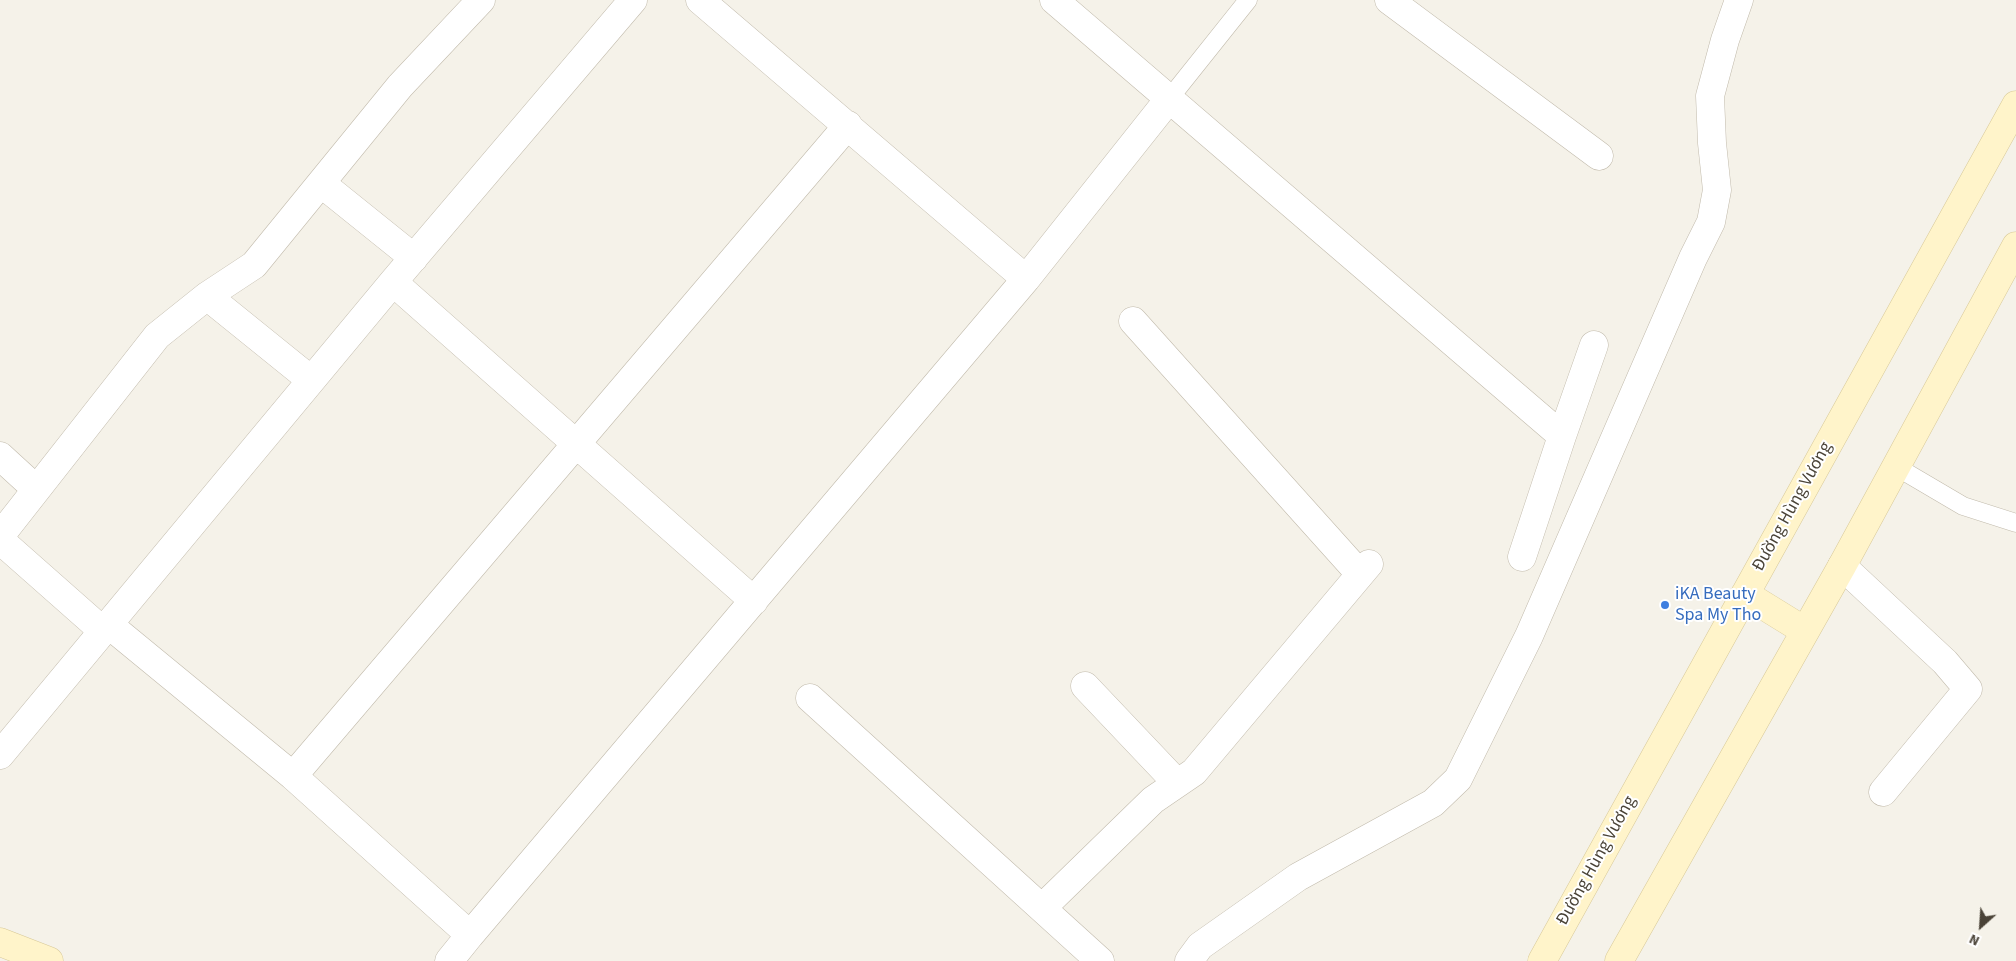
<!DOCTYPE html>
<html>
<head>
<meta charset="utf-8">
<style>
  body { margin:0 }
  #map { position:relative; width:2016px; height:961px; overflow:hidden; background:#f5f2e9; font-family:"Source Sans 3",sans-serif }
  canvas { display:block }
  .north { position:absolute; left:1956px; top:901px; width:50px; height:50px; -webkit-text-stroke:4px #fff; paint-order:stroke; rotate:206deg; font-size:14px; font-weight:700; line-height:20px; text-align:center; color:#4a4337 }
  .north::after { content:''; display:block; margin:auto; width:18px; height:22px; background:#4a4337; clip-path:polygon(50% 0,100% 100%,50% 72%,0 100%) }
</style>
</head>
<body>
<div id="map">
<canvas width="2016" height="961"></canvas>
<div class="north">N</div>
</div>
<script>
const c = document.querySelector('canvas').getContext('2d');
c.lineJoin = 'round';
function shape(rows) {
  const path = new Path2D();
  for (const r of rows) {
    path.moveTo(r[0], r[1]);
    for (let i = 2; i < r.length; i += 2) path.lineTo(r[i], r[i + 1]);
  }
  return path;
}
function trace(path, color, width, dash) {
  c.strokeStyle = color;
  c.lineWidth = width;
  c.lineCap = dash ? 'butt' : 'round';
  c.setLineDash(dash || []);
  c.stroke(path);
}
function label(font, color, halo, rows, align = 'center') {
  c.font = font + ' "Source Sans 3",sans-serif';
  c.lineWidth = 4;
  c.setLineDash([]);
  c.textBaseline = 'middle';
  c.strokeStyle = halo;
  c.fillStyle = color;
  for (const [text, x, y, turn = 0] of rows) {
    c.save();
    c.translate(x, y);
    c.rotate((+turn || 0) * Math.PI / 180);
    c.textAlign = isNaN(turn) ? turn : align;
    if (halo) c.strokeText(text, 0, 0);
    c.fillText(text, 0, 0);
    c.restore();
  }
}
const lane = shape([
  [1169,99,1248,0],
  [1895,466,1963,506,2016,523]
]);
const street = shape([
  [700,0,1026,279],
  [1054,0,1562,436,1522,557],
  [1389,0,1599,156],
  [322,184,414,258],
  [393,282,754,601],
  [207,296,254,265,400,86,481,0],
  [1133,321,1360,574],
  [1562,436,1594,345],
  [0,456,36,489],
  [0,536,157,336,207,296,311,380],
  [0,540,103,631],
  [1842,566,1945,662,1968,689,1883,792],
  [108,624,293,776,470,935],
  [1085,686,1177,783],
  [810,698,1100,961],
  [0,755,393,282,633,0],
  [293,776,848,125],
  [1042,908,1153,800,1194,772,1369,564],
  [449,961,470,935,1026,279,1169,99],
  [1189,961,1200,946,1298,877,1433,803,1458,779,1529,636,1693,258,1711,222,1717,190,1712,143,1710,96,1725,40,1739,0]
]);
const secondary = shape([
  [1745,594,1805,631],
  [0,942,49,961],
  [1542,961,2016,105],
  [1619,961,1842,566,2016,246]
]);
trace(lane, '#c1baab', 19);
trace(street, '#c1baab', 29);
trace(secondary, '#d7c897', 29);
trace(lane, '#fff', 18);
trace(street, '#fff', 28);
trace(secondary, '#fff4ca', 28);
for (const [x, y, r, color] of [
  [1665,605,5,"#3f7fe0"]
]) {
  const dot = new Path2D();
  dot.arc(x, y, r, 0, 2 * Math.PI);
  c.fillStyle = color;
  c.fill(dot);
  trace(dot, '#fff', 2);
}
label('18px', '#4a4337', '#fff', [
  ["Đường Hùng Vương",1793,507,-61],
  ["Đường Hùng Vương",1597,861,-61]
]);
label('18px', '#366cbe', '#fff', [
  ["iKA Beauty",1675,595],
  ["Spa My Tho",1675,616]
], 'left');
</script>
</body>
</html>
